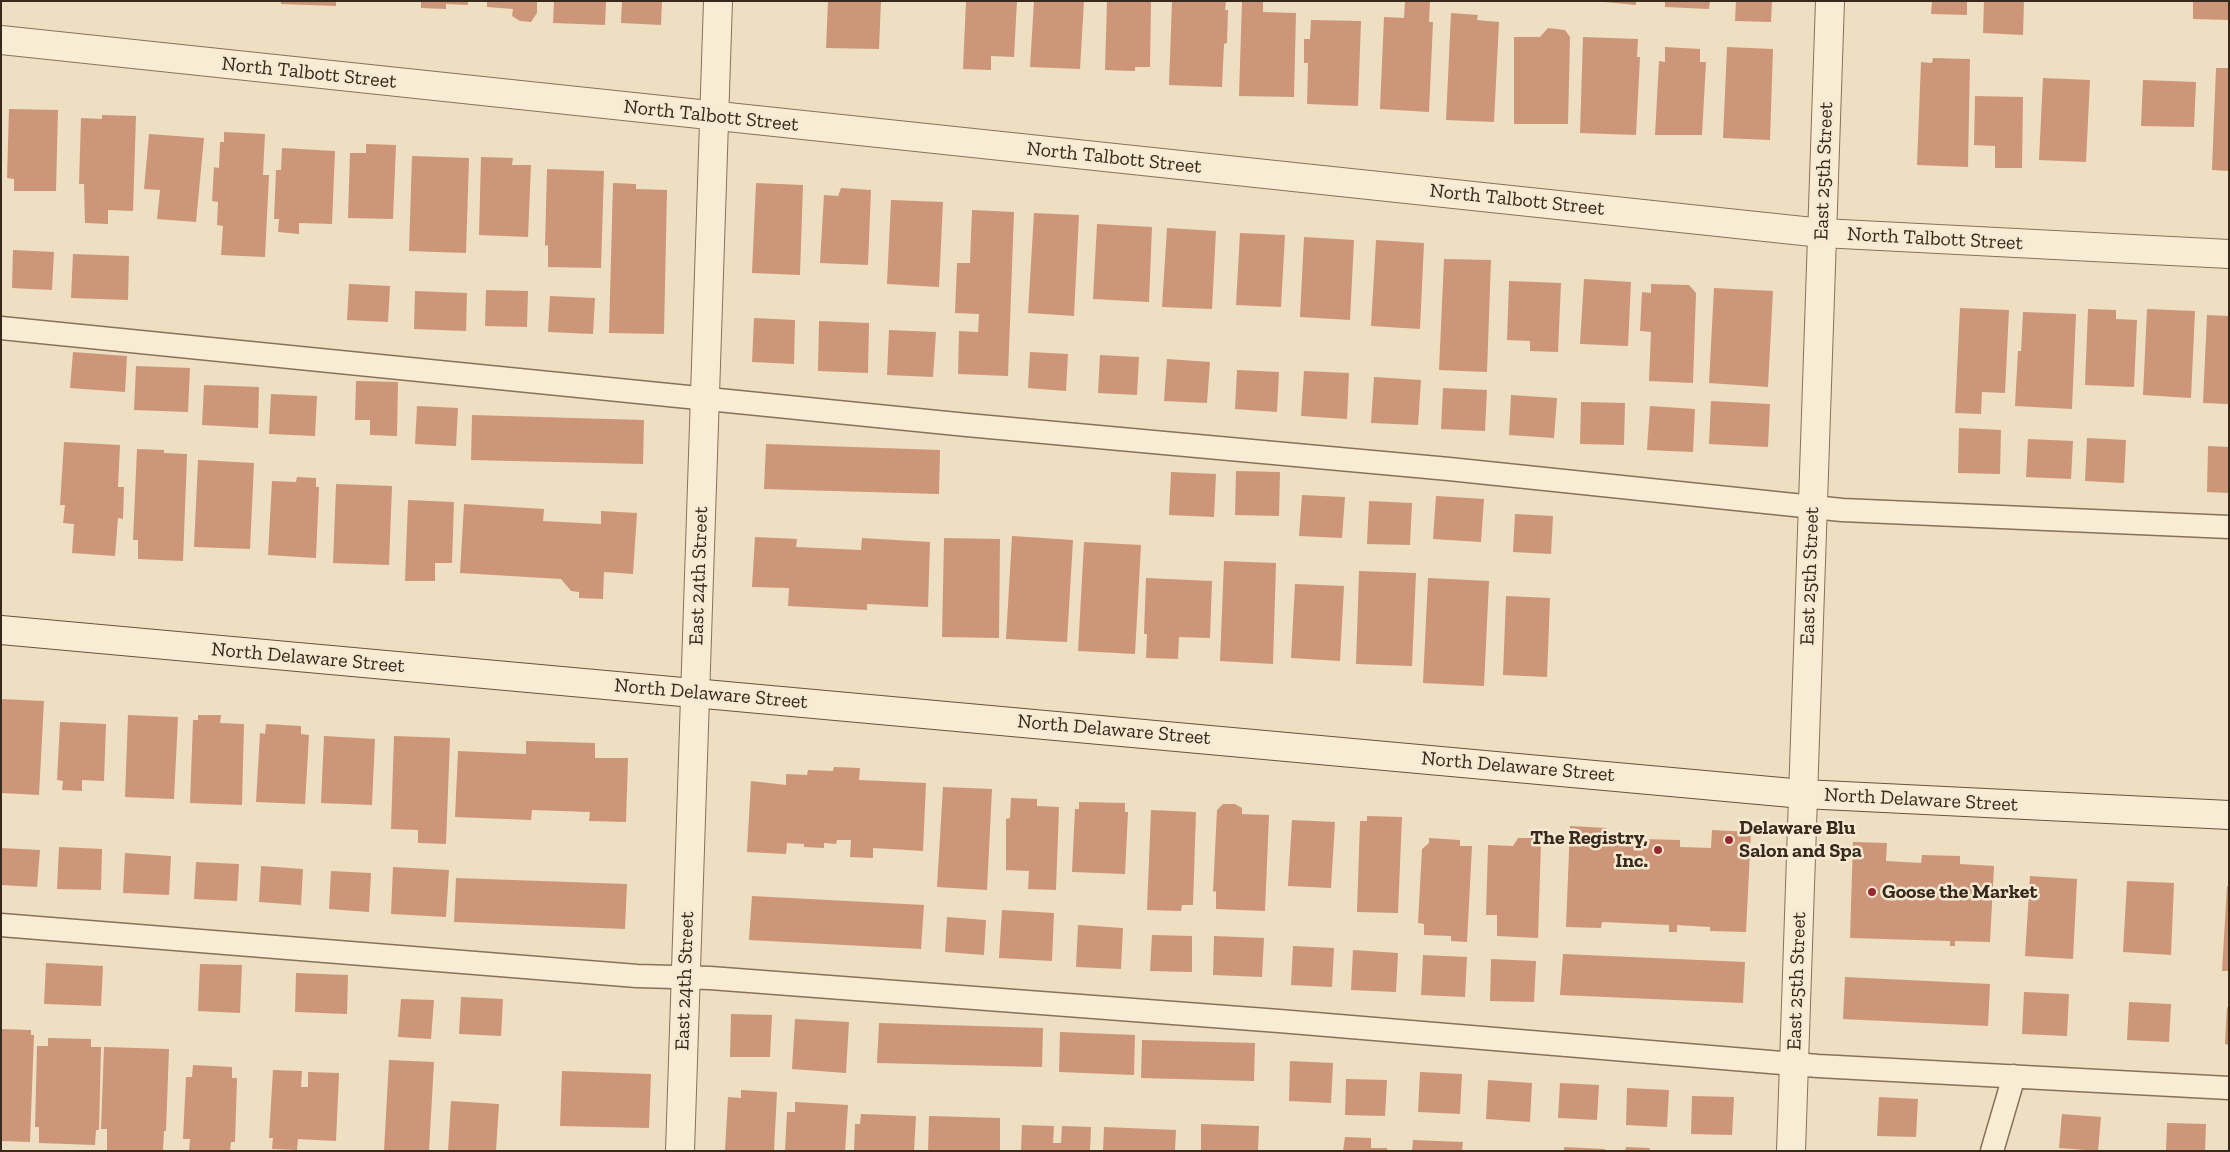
<!DOCTYPE html>
<html>
<head>
<meta charset="utf-8">
<style>
  body { margin:0 }
  #map { position:relative; width:2230px; height:1152px; overflow:hidden; background:#eedfc2; font-family:"Zilla Slab",serif }
  canvas { display:block }
  .frame { position:absolute; inset:0; border:2px solid #38291d; pointer-events:none }
</style>
</head>
<body>
<div id="map">
<canvas width="2230" height="1152"></canvas>
<div class="frame"></div>
</div>
<script>
const c = document.querySelector('canvas').getContext('2d');
c.lineJoin = 'round';
function paint(path, color) {
  c.fillStyle = color;
  c.fill(path, 'evenodd');
}
function shape(rows) {
  const path = new Path2D();
  for (const r of rows) {
    path.moveTo(r[0], r[1]);
    for (let i = 2; i < r.length; i += 2) path.lineTo(r[i], r[i + 1]);
  }
  return path;
}
function trace(path, color, width, dash) {
  c.strokeStyle = color;
  c.lineWidth = width;
  c.lineCap = dash ? 'butt' : 'round';
  c.setLineDash(dash || []);
  c.stroke(path);
}
function label(font, color, halo, rows, align = 'center') {
  c.font = font + ' "Zilla Slab",serif';
  c.lineWidth = 5;
  c.setLineDash([]);
  c.textBaseline = 'middle';
  c.strokeStyle = halo;
  c.fillStyle = color;
  for (const [text, x, y, turn = 0] of rows) {
    c.save();
    c.translate(x, y);
    c.rotate((+turn || 0) * Math.PI / 180);
    c.textAlign = isNaN(turn) ? turn : align;
    if (halo) c.strokeText(text, 0, 0);
    c.fillText(text, 0, 0);
    c.restore();
  }
}
paint(shape([
  [281,1,336,1,336,6,281,4],
  [421,1,468,1,468,5,446,4,446,9,421,8],
  [487,1,537,1,537,13,531,22,520,21,512,16,513,9,487,7],
  [554,1,606,2,605,25,553,23],
  [622,1,662,1,661,25,621,23],
  [828,1,881,1,879,49,826,48],
  [966,1,1017,1,1014,57,991,56,991,70,963,69],
  [1034,1,1084,1,1080,69,1030,67],
  [1107,1,1151,1,1150,67,1135,67,1135,71,1105,70],
  [1172,1,1226,1,1225,10,1228,10,1227,43,1224,44,1222,87,1169,85],
  [1242,1,1263,2,1263,12,1296,13,1294,97,1239,96],
  [1405,1,1430,1,1429,22,1433,22,1429,112,1380,109,1384,17,1404,18],
  [1593,1,1636,1,1636,5],
  [1665,1,1710,1,1709,9,1665,7],
  [1736,1,1772,1,1771,22,1735,21],
  [1932,1,1967,1,1967,15,1931,14],
  [1984,1,2024,1,2023,35,1983,33],
  [2193,1,2229,1,2229,20,2193,19],
  [1451,13,1478,15,1477,20,1499,22,1494,122,1446,120],
  [1311,20,1361,21,1358,106,1307,104,1308,63,1304,63,1304,39,1310,39],
  [1548,28,1565,30,1570,37,1568,124,1514,124,1514,37,1540,37],
  [1583,37,1638,39,1637,57,1640,57,1636,135,1580,133],
  [1665,47,1700,49,1700,62,1706,62,1702,135,1655,135,1659,61,1665,62],
  [1727,47,1773,49,1770,140,1723,138],
  [1933,58,1970,59,1968,167,1917,165,1921,62,1932,63],
  [2216,68,2229,68,2229,171,2212,170],
  [2043,78,2090,80,2086,162,2039,160],
  [2143,80,2196,82,2194,127,2141,126],
  [1975,96,2023,97,2022,168,1995,168,1995,146,1974,145],
  [9,109,58,110,56,191,14,191,14,179,7,178],
  [102,115,136,116,133,211,108,210,108,224,85,223,84,184,79,184,81,118,102,119],
  [224,132,265,134,263,175,269,175,265,257,221,255,223,226,217,225,218,202,212,201,214,167,219,168,220,142,224,142],
  [149,134,204,138,196,222,157,219,160,190,144,189],
  [366,144,396,145,393,219,348,218,350,153,366,153],
  [282,148,335,151,332,224,299,223,299,234,278,232,279,219,274,219,276,170,281,170],
  [412,156,469,158,466,253,409,251],
  [481,157,513,158,512,165,531,165,528,237,479,235],
  [547,169,604,171,601,268,548,267,548,245,545,246],
  [613,183,636,184,636,189,667,190,664,334,609,333],
  [756,183,803,185,800,275,752,273],
  [841,188,871,190,868,265,820,263,824,195,838,196],
  [891,200,943,202,939,287,887,284],
  [972,210,1014,212,1008,376,958,374,959,331,978,332,979,314,955,313,957,263,970,263],
  [1034,213,1079,215,1074,316,1028,313],
  [1097,224,1152,227,1149,302,1093,299],
  [1167,228,1216,231,1212,309,1162,307],
  [1240,233,1285,235,1281,307,1236,305],
  [1304,237,1354,240,1350,320,1300,317],
  [1376,240,1424,243,1420,329,1371,326],
  [13,250,54,252,52,290,12,288],
  [73,254,129,256,128,300,71,298],
  [1444,259,1491,260,1487,372,1439,370],
  [1584,279,1631,282,1628,346,1580,344],
  [1509,281,1561,283,1558,352,1530,351,1530,341,1507,340],
  [349,284,390,286,388,322,347,320],
  [1651,284,1689,285,1696,293,1693,383,1649,381,1651,332,1640,331,1642,292,1651,293],
  [1714,288,1773,291,1768,387,1709,383],
  [486,290,528,291,527,327,485,326],
  [415,291,467,293,466,331,414,329],
  [550,296,595,298,593,334,548,332],
  [1960,308,2009,310,2005,393,1982,392,1981,414,1955,413],
  [2088,309,2116,310,2116,319,2137,320,2134,387,2085,385],
  [2147,309,2195,311,2191,398,2143,395],
  [2023,312,2076,314,2072,409,2015,406,2018,351,2021,351],
  [2207,315,2229,316,2229,404,2203,403],
  [754,318,795,320,794,364,752,362],
  [819,321,869,323,868,373,818,371],
  [889,330,936,332,933,377,887,375],
  [73,352,127,356,125,392,70,388],
  [1030,352,1068,354,1066,391,1028,388],
  [1100,355,1139,357,1137,395,1098,393],
  [1167,359,1210,362,1207,403,1164,401],
  [136,366,190,368,188,412,134,410],
  [1237,370,1279,372,1277,412,1235,409],
  [1304,371,1349,373,1347,419,1301,416],
  [1374,377,1421,380,1418,425,1371,423],
  [356,381,398,382,397,436,370,435,370,420,355,420],
  [204,385,259,387,258,428,202,425],
  [1443,388,1487,390,1485,431,1441,429],
  [271,394,317,396,315,436,269,434],
  [1511,395,1557,398,1554,438,1509,435],
  [1711,401,1770,404,1768,447,1709,444],
  [1581,402,1625,403,1624,445,1580,444],
  [417,406,458,408,456,446,415,444],
  [1650,406,1695,409,1693,452,1647,450],
  [472,415,644,420,643,464,471,460],
  [1959,428,2001,430,2000,474,1958,473],
  [2087,438,2126,440,2124,483,2085,481],
  [2028,439,2073,441,2071,479,2026,477],
  [64,442,120,445,118,487,124,487,123,519,118,518,115,556,72,553,74,524,63,523,65,505,60,505],
  [766,444,940,450,939,494,764,489],
  [2208,446,2229,447,2229,493,2207,492],
  [137,449,164,450,164,453,187,454,183,561,138,559,138,540,133,540],
  [198,460,254,463,250,549,194,547],
  [1236,471,1280,472,1279,516,1235,515],
  [1171,472,1216,474,1214,517,1169,515],
  [297,477,316,478,316,487,319,487,316,558,268,555,272,481,296,482],
  [336,484,392,486,389,565,333,563],
  [1302,495,1345,497,1342,538,1299,536],
  [1436,496,1484,499,1481,542,1433,539],
  [408,500,454,502,452,563,435,563,435,581,405,581],
  [1369,501,1412,503,1410,545,1367,544],
  [464,504,544,509,543,521,601,524,601,511,637,513,633,574,604,572,603,599,579,598,579,592,571,591,561,579,460,573],
  [1515,514,1553,516,1551,554,1513,552],
  [1012,536,1073,540,1067,642,1006,639],
  [755,537,797,539,796,547,861,550,862,538,930,542,928,607,867,604,867,610,788,606,789,588,752,587],
  [944,538,1000,539,999,638,942,637],
  [1084,542,1141,545,1135,654,1078,651],
  [1224,561,1276,563,1273,664,1220,661],
  [1359,571,1416,573,1412,666,1356,664],
  [1146,578,1212,581,1210,638,1179,637,1178,659,1146,658,1147,634,1144,634],
  [1428,578,1489,581,1484,686,1423,683],
  [1295,584,1344,586,1340,661,1291,658],
  [1506,596,1550,598,1547,677,1503,675],
  [1,699,44,701,39,795,1,793],
  [128,715,178,717,174,799,125,797],
  [198,715,221,715,220,723,244,724,242,805,190,803,193,720,198,720],
  [60,722,106,724,104,781,82,780,82,791,62,790,63,781,57,780],
  [266,724,301,726,301,734,309,735,305,804,256,802,260,733,265,734],
  [324,736,375,739,372,805,321,803],
  [394,736,450,738,446,844,418,843,418,830,391,829],
  [526,741,595,743,595,758,628,758,626,822,589,821,590,812,532,810,531,820,455,817,458,751,526,754],
  [834,767,860,768,859,780,926,783,923,851,873,848,873,858,850,857,851,840,837,840,836,844,824,843,824,848,804,847,804,844,787,843,786,854,747,852,751,781,786,785,786,774,807,775,808,770,833,771],
  [943,787,992,789,987,890,937,887],
  [1011,798,1037,799,1037,806,1059,807,1056,890,1028,889,1029,871,1006,870,1006,819,1010,818],
  [1079,802,1125,803,1125,812,1128,812,1125,874,1072,872,1075,809,1079,809],
  [1223,804,1235,804,1242,808,1242,814,1269,815,1265,911,1216,909,1216,891,1213,892,1217,810],
  [1151,810,1196,812,1193,905,1182,905,1181,911,1147,910],
  [1367,816,1402,817,1398,913,1357,912,1360,821,1367,821],
  [1292,820,1335,822,1331,888,1288,886],
  [1570,826,1607,828,1606,844,1640,846,1639,839,1680,840,1680,847,1711,848,1712,830,1751,832,1746,932,1710,931,1710,927,1677,925,1677,932,1669,932,1669,925,1602,922,1601,928,1566,927],
  [1429,838,1460,840,1460,846,1472,846,1467,942,1451,941,1451,936,1424,935,1424,924,1418,923,1422,849,1429,843],
  [1518,838,1534,838,1541,843,1538,938,1497,936,1497,915,1486,915,1488,845,1513,846],
  [1853,842,1887,843,1886,861,1921,863,1922,855,1960,856,1960,864,1994,866,1990,942,1955,941,1955,946,1950,946,1950,941,1850,938],
  [59,847,102,849,101,890,57,889],
  [1,848,40,850,37,887,1,885],
  [125,853,171,856,169,895,123,893],
  [196,862,239,864,237,901,194,899],
  [261,866,303,869,301,905,259,902],
  [393,867,449,870,446,917,391,914],
  [331,871,371,873,369,912,329,909],
  [2030,876,2077,879,2073,959,2025,956],
  [456,878,627,884,625,929,454,922],
  [2127,881,2174,883,2171,955,2123,952],
  [2227,886,2229,886,2229,971,2222,971],
  [752,896,924,905,921,949,749,940],
  [1002,910,1054,913,1052,961,999,958],
  [947,917,986,920,984,955,945,952],
  [1078,925,1123,928,1121,969,1076,967],
  [1152,935,1192,936,1192,972,1150,971],
  [1214,936,1264,938,1262,977,1213,975],
  [1293,946,1334,948,1332,987,1291,985],
  [1353,950,1398,953,1396,992,1351,990],
  [1563,954,1745,962,1743,1003,1560,995],
  [1423,955,1467,957,1465,997,1421,995],
  [1491,959,1536,961,1534,1002,1490,1001],
  [46,963,103,966,101,1006,44,1004],
  [200,964,242,965,240,1013,198,1011],
  [296,973,348,975,347,1014,295,1012],
  [1845,977,1990,984,1988,1026,1843,1019],
  [2024,992,2069,994,2067,1036,2022,1034],
  [461,997,503,999,501,1036,459,1034],
  [401,999,434,1000,431,1039,398,1037],
  [2129,1002,2171,1004,2169,1042,2127,1040],
  [2227,1007,2229,1008,2229,1045,2225,1044],
  [731,1014,772,1015,770,1057,730,1057],
  [795,1019,849,1022,846,1073,792,1069],
  [879,1023,1043,1028,1042,1067,877,1063],
  [1,1029,31,1030,31,1035,34,1035,30,1142,1,1141],
  [1060,1032,1135,1035,1134,1075,1059,1072],
  [48,1038,91,1039,91,1047,101,1047,99,1130,96,1130,95,1145,39,1143,39,1127,35,1127,37,1046,48,1046],
  [1142,1040,1255,1043,1254,1081,1141,1078],
  [104,1047,169,1049,166,1131,164,1131,163,1151,107,1150,107,1129,101,1129],
  [389,1060,434,1062,429,1151,384,1151],
  [1290,1061,1333,1063,1331,1103,1289,1101],
  [193,1065,232,1067,232,1078,237,1078,235,1142,231,1142,230,1151,189,1151,190,1139,183,1139,186,1077,192,1077],
  [273,1070,302,1071,301,1087,308,1087,308,1072,339,1073,336,1141,298,1139,297,1150,272,1149,273,1138,269,1138],
  [562,1071,651,1074,649,1128,560,1126],
  [1420,1072,1462,1074,1460,1114,1418,1112],
  [1346,1079,1387,1080,1385,1116,1345,1115],
  [1488,1080,1532,1083,1530,1122,1486,1119],
  [1560,1083,1599,1085,1597,1120,1558,1118],
  [1627,1088,1669,1090,1667,1127,1626,1125],
  [741,1090,777,1092,774,1151,725,1151,728,1097,741,1098],
  [1692,1096,1734,1097,1732,1135,1691,1134],
  [1879,1097,1918,1099,1916,1137,1877,1136],
  [451,1101,499,1104,496,1151,448,1151],
  [795,1102,848,1105,845,1151,785,1151,787,1112,795,1112],
  [861,1114,916,1116,914,1151,854,1151,855,1124,860,1124],
  [2062,1114,2101,1117,2098,1151,2059,1148],
  [929,1116,1000,1118,1000,1151,928,1151],
  [2167,1123,2206,1124,2205,1151,2166,1151],
  [1201,1124,1259,1126,1258,1151,1201,1151],
  [1022,1125,1054,1126,1053,1143,1061,1143,1062,1126,1091,1127,1090,1151,1021,1151],
  [1104,1127,1176,1130,1175,1151,1103,1151],
  [1345,1137,1371,1138,1371,1148,1387,1148,1387,1151,1343,1151],
  [1413,1140,1463,1142,1462,1151,1412,1151],
  [1564,1147,1605,1149,1605,1151,1564,1151],
  [1626,1147,1650,1148,1649,1151,1625,1151]
]), '#cd9678');
const service = shape([
  [1,328,967,425,1449,469,1842,510,2229,527],
  [1,925,637,976,710,978,1279,1021,1818,1066,2229,1088],
  [1992,1151,2014,1076]
]);
const minor = shape([
  [1,40,1822,233,2229,254],
  [680,1151,718,1]
]);
const tertiary = shape([
  [1791,1151,1830,1]
]);
const secondary = shape([
  [1,630,1803,794,2229,815]
]);
trace(service, '#887059', 25);
trace(minor, '#887059', 30);
trace(tertiary, '#887059', 30);
trace(secondary, '#6a513c', 30);
trace(service, '#f9ecd5', 22);
trace(minor, '#f9ecd5', 28);
trace(tertiary, '#f9ecd5', 28);
trace(secondary, '#f9ecd5', 28);
for (const [x, y, r, color] of [
  [1729,840,5,"#982930"],
  [1658,850,5,"#982930"],
  [1872,892,5,"#982930"]
]) {
  const dot = new Path2D();
  dot.arc(x, y, r, 0, 2 * Math.PI);
  c.fillStyle = color;
  c.fill(dot);
  trace(dot, '#f6e9d2', 2);
}
label('20px', '#38291d', '#f6e9d2', [
  ["North Talbott Street",309,73,6],
  ["North Talbott Street",711,116,6],
  ["North Talbott Street",1114,158,6],
  ["East 25th Street",1824,171,-88],
  ["North Talbott Street",1517,200,6],
  ["North Talbott Street",1935,239,3],
  ["East 24th Street",699,576,-88],
  ["East 25th Street",1810,576,-88],
  ["North Delaware Street",308,658,5],
  ["North Delaware Street",711,694,5],
  ["North Delaware Street",1114,730,5],
  ["North Delaware Street",1518,767,5],
  ["North Delaware Street",1921,800,3],
  ["East 24th Street",685,981,-88],
  ["East 25th Street",1797,981,-88]
]);
label('bold 20px', '#38291d', '#f6e9d2', [
  ["Delaware Blu",1739,828],
  ["Salon and Spa",1739,851],
  ["The Registry,",1648,838,"right"],
  ["Inc.",1648,861,"right"],
  ["Goose the Market",1882,892]
], 'left');
</script>
</body>
</html>
